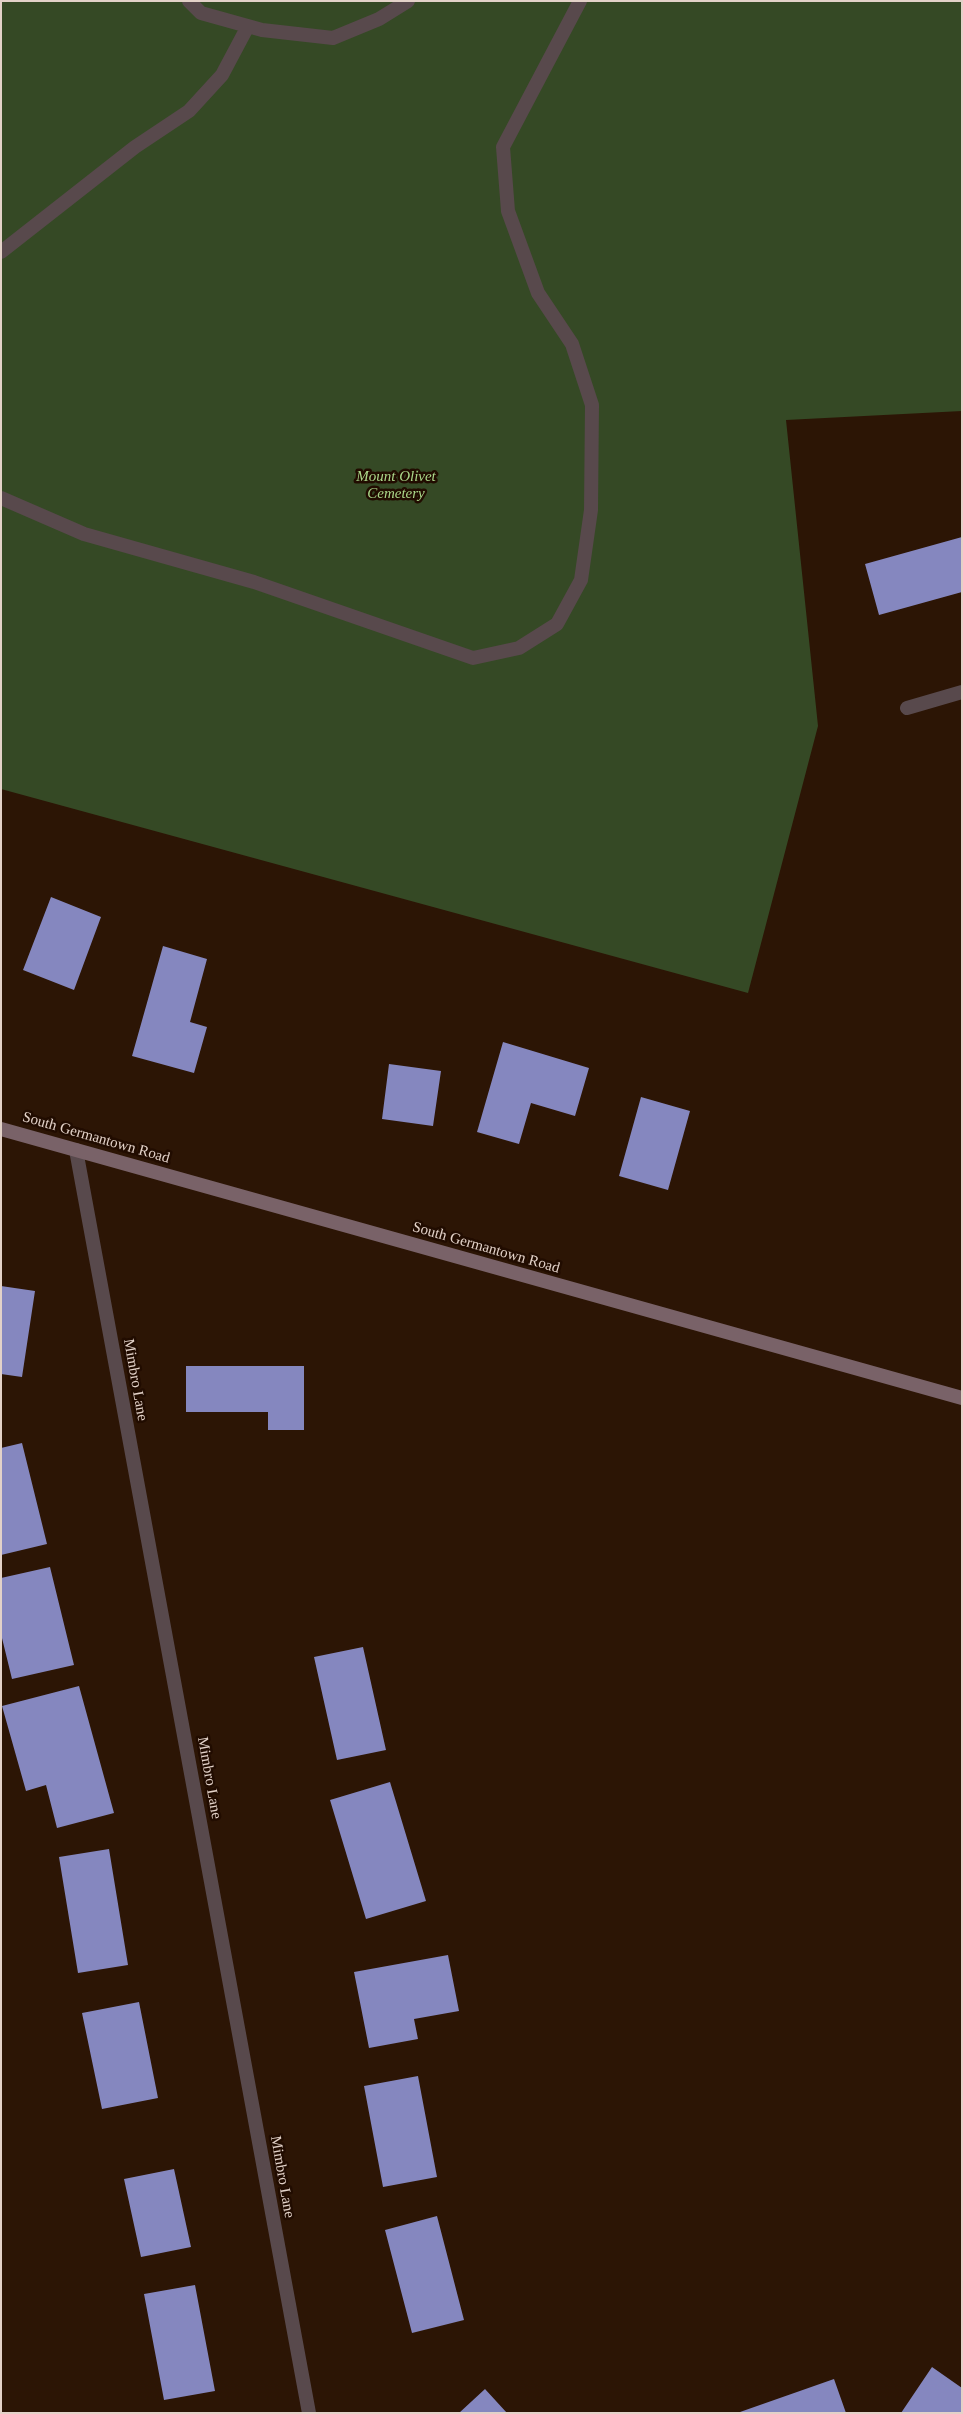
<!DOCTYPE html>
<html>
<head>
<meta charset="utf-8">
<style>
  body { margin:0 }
  #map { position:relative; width:963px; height:2414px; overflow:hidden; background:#2c1505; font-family:"Times New Roman",serif }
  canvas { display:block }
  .frame { position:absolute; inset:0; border:2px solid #e3d2c8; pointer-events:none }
</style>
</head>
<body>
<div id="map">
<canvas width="963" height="2414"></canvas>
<div class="frame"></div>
</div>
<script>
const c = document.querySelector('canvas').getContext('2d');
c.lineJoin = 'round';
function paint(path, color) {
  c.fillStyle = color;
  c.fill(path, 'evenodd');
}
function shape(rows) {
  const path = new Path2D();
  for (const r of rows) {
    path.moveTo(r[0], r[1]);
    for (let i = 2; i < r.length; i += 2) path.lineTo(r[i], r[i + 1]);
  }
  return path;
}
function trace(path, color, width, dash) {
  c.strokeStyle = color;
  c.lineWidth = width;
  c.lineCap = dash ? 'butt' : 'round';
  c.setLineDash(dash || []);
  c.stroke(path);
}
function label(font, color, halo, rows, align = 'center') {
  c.font = font + ' "Times New Roman",serif';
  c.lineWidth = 5;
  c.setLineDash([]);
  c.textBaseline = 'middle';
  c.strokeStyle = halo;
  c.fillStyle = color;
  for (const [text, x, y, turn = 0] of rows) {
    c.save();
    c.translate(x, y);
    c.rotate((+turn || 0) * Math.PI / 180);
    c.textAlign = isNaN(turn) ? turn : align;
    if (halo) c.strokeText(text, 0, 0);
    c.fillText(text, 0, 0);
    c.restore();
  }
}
paint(shape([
  [1,1,962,1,962,411,786,420,818,726,748,993,1,789]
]), '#354925');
paint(shape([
  [962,537,962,592,879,615,865,564],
  [51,897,101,917,74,990,23,970],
  [163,946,207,959,190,1022,207,1027,194,1073,132,1056],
  [503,1042,589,1068,575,1116,531,1103,519,1144,477,1132],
  [389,1064,441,1071,433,1126,382,1119],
  [641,1097,690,1111,668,1190,619,1176],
  [1,1286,35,1291,22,1377,1,1374],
  [186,1366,304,1366,304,1430,268,1430,268,1412,186,1412],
  [22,1443,47,1544,1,1555,1,1448],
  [50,1567,74,1665,12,1679,1,1634,1,1578],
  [363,1647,386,1750,337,1760,314,1657],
  [79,1686,114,1813,57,1828,46,1785,26,1791,2,1706],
  [390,1782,426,1901,366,1919,330,1800],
  [109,1849,128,1965,78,1973,59,1857],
  [448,1955,459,2011,414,2019,418,2039,369,2048,354,1972],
  [139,2002,158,2098,102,2109,82,2013],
  [418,2076,437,2177,383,2187,364,2086],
  [174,2169,191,2247,141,2257,124,2179],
  [437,2216,464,2320,412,2333,385,2230],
  [195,2285,215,2391,164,2400,144,2294],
  [932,2367,962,2388,962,2413,901,2413],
  [834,2379,846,2413,740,2413,740,2412],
  [485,2389,507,2413,459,2413]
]), '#8587bf');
trace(shape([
  [189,1,201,13,262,30,333,38,379,19,408,1],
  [1,252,135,147,189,111,222,75,248,26],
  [1,498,84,534,254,582,473,658,519,648,557,624,581,580,591,510,592,405,572,344,538,293,508,211,503,147,580,1]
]), '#58494c', 14);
trace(shape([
  [907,708,962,692],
  [76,1150,309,2413]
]), '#58494c', 14);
trace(shape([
  [1,1129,962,1398]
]), '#796268', 14);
label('italic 15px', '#aad789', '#210c00', [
  ["Mount Olivet",396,477],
  ["Cemetery",396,494]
]);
label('15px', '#e3d2c8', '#210c00', [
  ["South Germantown Road",96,1138,16],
  ["South Germantown Road",486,1248,16],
  ["Mimbro Lane",135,1380,80],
  ["Mimbro Lane",209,1778,80],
  ["Mimbro Lane",282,2177,80]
]);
</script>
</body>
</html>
